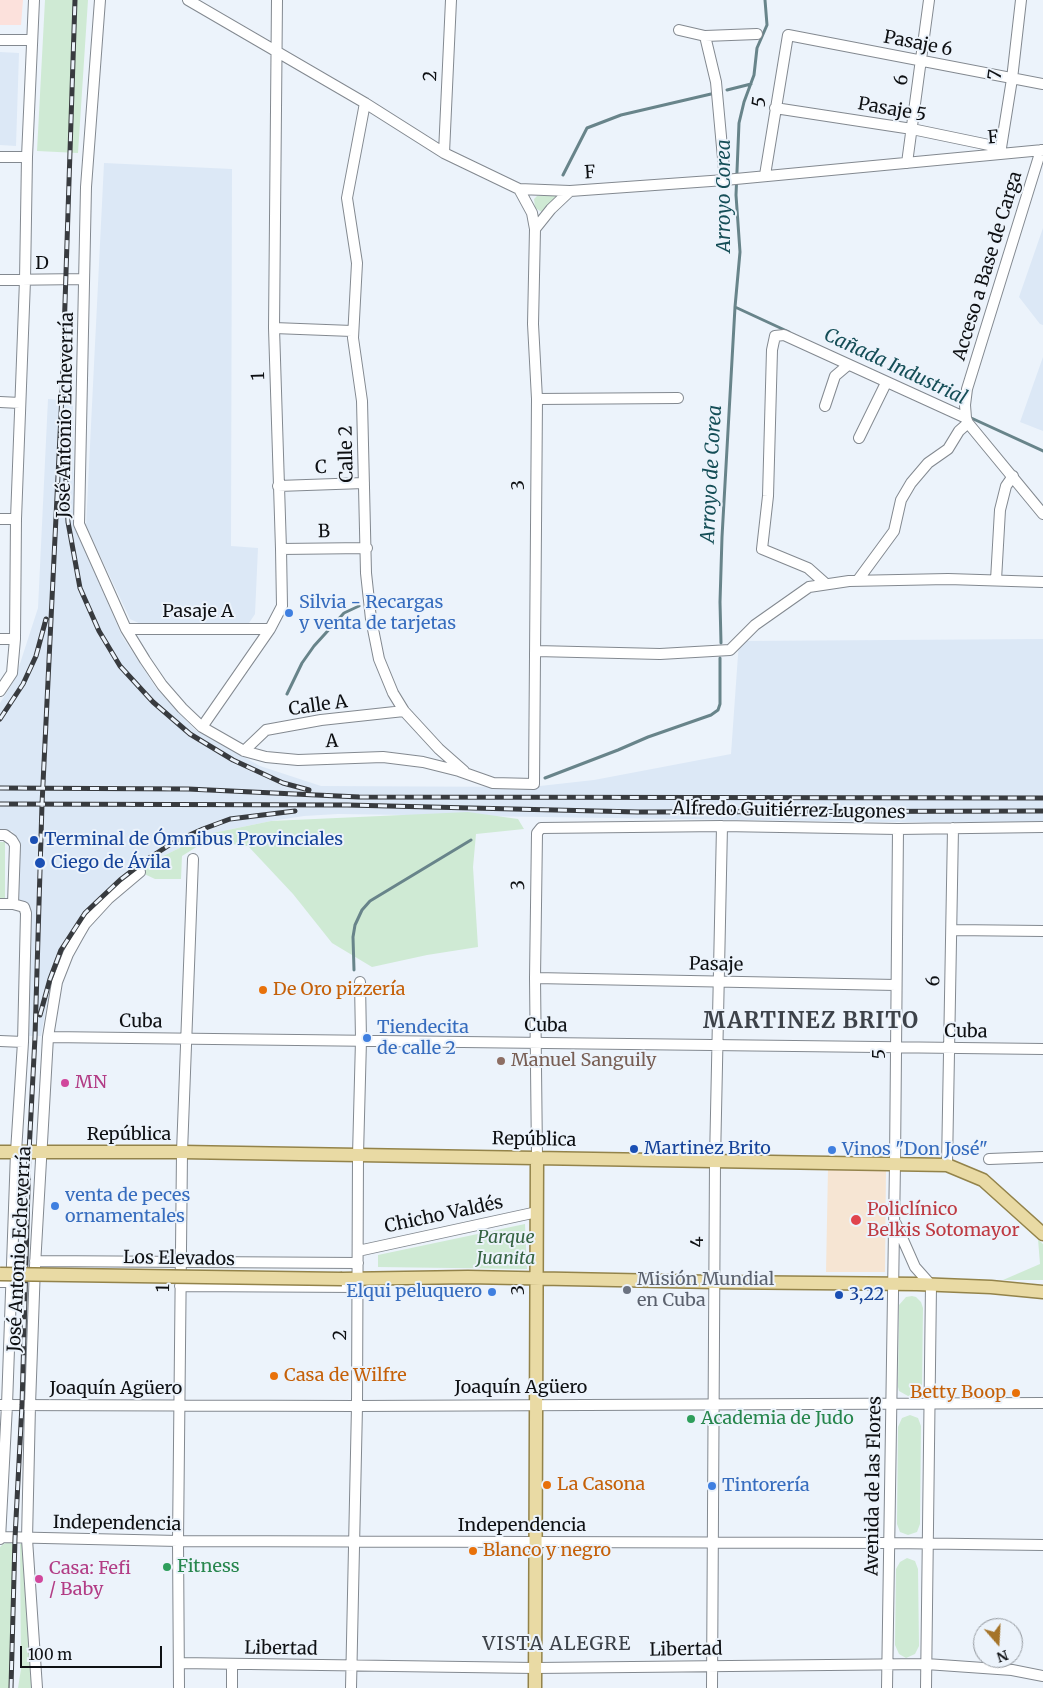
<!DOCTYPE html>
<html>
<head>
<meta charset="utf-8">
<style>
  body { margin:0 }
  #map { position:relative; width:1043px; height:1688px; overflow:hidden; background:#ecf3fb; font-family:Merriweather,serif }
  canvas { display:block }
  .north { position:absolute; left:973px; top:1618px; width:50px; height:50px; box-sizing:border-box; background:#ecf3fb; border:1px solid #93989e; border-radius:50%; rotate:161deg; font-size:14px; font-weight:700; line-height:20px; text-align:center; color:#0e1013 }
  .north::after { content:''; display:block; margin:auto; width:18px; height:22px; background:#a57429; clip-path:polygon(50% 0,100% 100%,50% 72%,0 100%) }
  .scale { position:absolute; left:20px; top:1646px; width:142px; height:22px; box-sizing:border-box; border:2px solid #0e1013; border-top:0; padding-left:6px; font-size:15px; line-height:18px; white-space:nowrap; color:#0e1013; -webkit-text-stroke:4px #ecf3fb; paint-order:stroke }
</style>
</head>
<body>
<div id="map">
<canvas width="1043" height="1688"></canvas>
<div class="north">N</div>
<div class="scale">100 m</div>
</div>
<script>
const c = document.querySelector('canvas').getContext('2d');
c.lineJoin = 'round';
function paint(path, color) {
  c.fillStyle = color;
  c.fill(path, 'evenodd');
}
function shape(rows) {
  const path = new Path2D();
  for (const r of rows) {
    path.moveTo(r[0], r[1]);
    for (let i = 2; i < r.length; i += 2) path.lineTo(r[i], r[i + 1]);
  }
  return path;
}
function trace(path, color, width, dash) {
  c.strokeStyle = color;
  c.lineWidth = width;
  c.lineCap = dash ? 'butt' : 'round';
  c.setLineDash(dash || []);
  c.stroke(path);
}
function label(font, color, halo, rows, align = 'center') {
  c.font = font + ' Merriweather,serif';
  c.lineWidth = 4;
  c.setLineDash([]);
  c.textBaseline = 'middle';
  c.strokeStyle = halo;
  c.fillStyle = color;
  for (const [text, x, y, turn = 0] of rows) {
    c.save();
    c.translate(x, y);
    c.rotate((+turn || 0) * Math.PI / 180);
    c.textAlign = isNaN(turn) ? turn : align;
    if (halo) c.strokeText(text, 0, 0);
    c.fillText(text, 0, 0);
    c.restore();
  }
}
paint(shape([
  [0,52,19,53,16,146,0,145],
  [104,163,232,169,231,546,258,548,255,614,249,623,143,625,130,619,86,526],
  [1043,228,1043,325,1040,324,1019,297],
  [1043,357,1043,431,1020,422],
  [48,399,73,401,74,525,122,636,156,688,194,729,260,766,321,786,531,787,594,780,731,754,739,641,1043,639,1043,822,885,822,338,814,304,816,271,821,208,834,153,861,106,899,84,922,65,948,47,1003,41,1036,29,1036,31,916,26,906,19,902,18,839,12,831,0,831,0,703,15,679,38,608]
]), '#dce8f6');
paint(shape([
  [0,0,23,0,21,25,0,25]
]), '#fce1dc');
paint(shape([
  [828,1168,886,1169,885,1272,826,1272]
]), '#f6e5d3');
paint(shape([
  [45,0,88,0,78,153,37,151],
  [554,195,558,197,545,212,542,212,535,208,534,199,537,196],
  [468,812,518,819,524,829,476,834,473,867,478,947,427,955,372,967,332,943,293,894,248,846,206,841,182,856,181,879,155,879,140,872,153,861,208,834,271,821],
  [0,842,5,842,5,901,0,901],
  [525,1224,527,1269,378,1267,378,1255],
  [1038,1239,1043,1244,1043,1280,1003,1280,1040,1264],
  [912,1296,916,1297,921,1302,923,1308,922,1387,915,1395,908,1396,899,1391,898,1387,899,1305,906,1297],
  [910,1415,918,1418,921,1426,920,1524,917,1532,908,1535,900,1532,897,1524,898,1427,902,1418],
  [10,1542,13,1545,11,1673,10,1688,0,1688,0,1547,3,1544],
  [20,1544,23,1544,34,1688,18,1688,21,1669],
  [907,1558,915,1561,918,1569,919,1646,915,1654,906,1658,899,1654,895,1645,896,1569,900,1562]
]), '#cfead4');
trace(shape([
  [727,90,751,84],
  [563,175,587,128,621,115,711,94],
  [735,307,789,332],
  [969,417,1043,451],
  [721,643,720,602,722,537,735,307,740,252,736,195,739,123,744,102,754,75,757,48,767,25,765,0],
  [287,694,302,663,314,646,344,613,359,606],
  [545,778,618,750,648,737,711,715,718,710,720,704,720,658],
  [354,970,353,937,355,925,362,910,370,901,471,840]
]), '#68848a', 3);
const minor = shape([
  [100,0,86,187,79,524,126,629,145,660,162,685,182,708,202,727,244,751,266,757,298,760,383,757,423,762,459,771,493,783,534,784,537,399,533,324,535,229,532,213,519,189],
  [188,0,365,103,444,153,519,189,570,191,725,180,1043,150],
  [679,30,705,36,757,34],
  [705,36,716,82,725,180],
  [0,40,32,40],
  [365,103,347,198,357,263,353,338,362,401,366,573,371,619,379,659,393,693,404,711,439,749,464,771],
  [775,108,912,129,989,145,1000,154],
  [1041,150,967,389,965,405,966,418,968,423,1043,514],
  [444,153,451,0],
  [1000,154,1012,79,1021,0],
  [0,157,27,157],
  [907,163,929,0],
  [765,175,788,35,1043,84],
  [535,229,551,209,570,191],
  [0,280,84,279],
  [274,328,352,331],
  [537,399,678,398],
  [0,402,20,403],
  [825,406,835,376,848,365],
  [859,438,886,383],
  [278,486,364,483],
  [0,519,16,519],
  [281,549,367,548],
  [858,580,894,531,901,500,911,483,928,463,948,449,959,431,968,423],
  [996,580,1000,510,1006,486,1013,476],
  [826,584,808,568,762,549,768,496,772,350,775,336,784,335,966,418],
  [126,629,270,629],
  [0,639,15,639],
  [536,651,660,654,730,650,755,625,809,587,849,581,948,579,1043,582],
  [0,691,12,673,15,639,16,519,25,280,27,157,34,0],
  [202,727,270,629,282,606,281,549,274,328,277,0],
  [244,751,266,730,321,720,404,711],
  [0,835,5,835,12,840,15,845,13,904],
  [0,904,13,904,24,907,26,913,23,1042,16,1152,7,1405,0,1539],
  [952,930,1043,931],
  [535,978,896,985],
  [48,1037,1043,1049],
  [0,1041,23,1042],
  [537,1157,535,978,537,833,541,828,722,826,898,829,1043,827],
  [989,1159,1043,1157],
  [947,1165,953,828],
  [896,1224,915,1267,931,1285,926,1688],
  [358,1251,537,1212],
  [35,1261,358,1263],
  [0,1282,11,1282],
  [180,1286,358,1287],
  [0,1405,357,1406,1043,1403],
  [0,1537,178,1541,890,1543,1043,1545],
  [179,1663,535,1668,926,1664,1012,1670,1043,1676],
  [232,1665,232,1688],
  [37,1688,27,1539,30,1405,35,1266,48,1037,57,982,68,954,78,936,85,924,108,899,140,872],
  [179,1688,178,1541,182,1152,193,859],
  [351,1688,357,1406,358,1155,361,1040,360,982],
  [712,1688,715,1161,722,826],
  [887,1688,895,1163,898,829]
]);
const major = shape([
  [0,1152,182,1152,947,1165,983,1180,1043,1234],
  [342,1279,468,1277,714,1282,917,1284,991,1287,1043,1292],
  [535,1688,537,1157]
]);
trace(minor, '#838990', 12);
trace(major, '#93834a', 15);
trace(minor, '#fff', 10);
trace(major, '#e9daa4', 12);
const rail = shape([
  [65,462,68,522,80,588,99,631,120,666,153,702,190,734,233,760,283,783,309,790],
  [0,719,23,684,36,656,46,619],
  [0,788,188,789,359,797,1043,798],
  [0,804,347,805,638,812,1043,811],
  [40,1015,50,979,61,950,85,913,120,880,146,860,174,842,203,829,230,819,295,811],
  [11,1688,15,1538,22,1405,29,1152,35,1037,42,804,62,394,75,0]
]);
trace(rail, '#383b3f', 5);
trace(rail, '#ecf3fb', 3, [9]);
const majorBridge = shape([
  [0,1274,342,1279]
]);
trace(majorBridge, '#93834a', 15, []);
trace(majorBridge, '#e9daa4', 12);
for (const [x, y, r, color] of [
  [289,613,5,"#3f7fe0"],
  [34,840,5,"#1a4fb4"],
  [40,863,6,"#1a4fb4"],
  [263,990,5,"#e8710a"],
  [367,1038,5,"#3f7fe0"],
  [501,1061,5,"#8d6e63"],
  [65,1083,5,"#d1479c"],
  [634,1149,5,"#1a4fb4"],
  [832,1150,5,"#3f7fe0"],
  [55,1206,5,"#3f7fe0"],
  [856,1220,6,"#e0444e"],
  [627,1290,5,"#6b7280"],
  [492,1292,5,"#3f7fe0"],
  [839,1295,5,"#1a4fb4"],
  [274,1376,5,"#e8710a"],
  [1016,1393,5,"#e8710a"],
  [691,1419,5,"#2e9e5b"],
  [547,1485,5,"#e8710a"],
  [712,1486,5,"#3f7fe0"],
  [473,1551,5,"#e8710a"],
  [167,1567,5,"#2e9e5b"],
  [39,1579,5,"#d1479c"]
]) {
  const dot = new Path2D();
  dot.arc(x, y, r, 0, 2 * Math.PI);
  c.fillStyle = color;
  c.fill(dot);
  trace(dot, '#ecf3fb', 2);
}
label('18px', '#0e1013', '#ecf3fb', [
  ["Pasaje 6",918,44,11],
  ["7",996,75,-82],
  ["2",431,76,-88],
  ["6",902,80,-83],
  ["5",760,102,-81],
  ["Pasaje 5",892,110,10],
  ["F",993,138,-5],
  ["F",590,173,-4],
  ["D",42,264],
  ["Acceso a Base de Carga",988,266,-73],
  ["1",259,376,-92],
  ["José Antonio Echeverría",66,415,-89],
  ["Calle 2",347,454,-91],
  ["C",321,468,-2],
  ["3",519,485,-90],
  ["B",324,532,-1],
  ["Pasaje A",198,612],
  ["Calle A",318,706,-8],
  ["A",332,742,-2],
  ["Alfredo Guitiérrez Lugones",789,811,1],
  ["3",519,885,-89],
  ["Pasaje",716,965,1],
  ["6",934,981,-88],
  ["Cuba",141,1022,1],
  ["Cuba",546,1026,1],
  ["Cuba",966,1032,1],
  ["5",880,1054,-90],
  ["República",129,1135],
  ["República",534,1140,1],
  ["Chicho Valdés",444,1215,-12],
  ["4",698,1242,-90],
  ["José Antonio Echeverría",20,1249,-87],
  ["Los Elevados",179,1259,1],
  ["1",164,1288,-89],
  ["3",519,1290,-90],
  ["2",341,1335,-89],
  ["Joaquín Agüero",521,1388],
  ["Joaquín Agüero",116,1389],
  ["Avenida de las Flores",874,1486,-89],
  ["Independencia",117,1524,1],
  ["Independencia",522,1526],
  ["Libertad",281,1649,1],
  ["Libertad",686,1650,-1]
]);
label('18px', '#366cbe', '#ecf3fb', [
  ["Silvia - Recargas",299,603],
  ["y venta de tarjetas",299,624],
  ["Tiendecita",377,1028],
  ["de calle 2",377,1049],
  ["Vinos \"Don José\"",842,1150],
  ["venta de peces",65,1196],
  ["ornamentales",65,1217],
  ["Elqui peluquero",482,1292,"right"],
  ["Tintorería",722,1486]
], 'left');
label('18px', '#164399', '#ecf3fb', [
  ["Terminal de Ómnibus Provinciales",44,840],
  ["Ciego de Ávila",51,863],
  ["Martinez Brito",644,1149],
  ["3,22",849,1295]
], 'left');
label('18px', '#c56008', '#ecf3fb', [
  ["De Oro pizzería",273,990],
  ["Casa de Wilfre",284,1376],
  ["Betty Boop",1006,1393,"right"],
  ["La Casona",557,1485],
  ["Blanco y negro",483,1551]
], 'left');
label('18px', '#785e54', '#ecf3fb', [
  ["Manuel Sanguily",511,1061]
], 'left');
label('18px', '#b23c85', '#ecf3fb', [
  ["MN",75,1083],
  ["Casa: Fefi",49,1569],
  ["/ Baby",49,1590]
], 'left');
label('18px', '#be3a42', '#ecf3fb', [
  ["Policlínico",867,1210],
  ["Belkis Sotomayor",867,1231]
], 'left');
label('italic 18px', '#356342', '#ecf3fb', [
  ["Parque",506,1238],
  ["Juanita",506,1259]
]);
label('18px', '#5b616d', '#ecf3fb', [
  ["Misión Mundial",637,1280],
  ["en Cuba",637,1301]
], 'left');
label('18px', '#27864d', '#ecf3fb', [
  ["Academia de Judo",701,1419],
  ["Fitness",177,1567]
], 'left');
label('italic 19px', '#154e57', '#ecf3fb', [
  ["Arroyo Corea",725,196,-90],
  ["Cañada Industrial",895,367,25],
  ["Arroyo de Corea",712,474,-87]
]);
c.letterSpacing = '1px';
label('19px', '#3d4249', '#ecf3fb', [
  ["VISTA ALEGRE",557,1645]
]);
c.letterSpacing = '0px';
c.letterSpacing = '1px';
label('bold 22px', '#3d4249', '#ecf3fb', [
  ["MARTINEZ BRITO",811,1022]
]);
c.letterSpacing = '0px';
</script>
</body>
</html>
